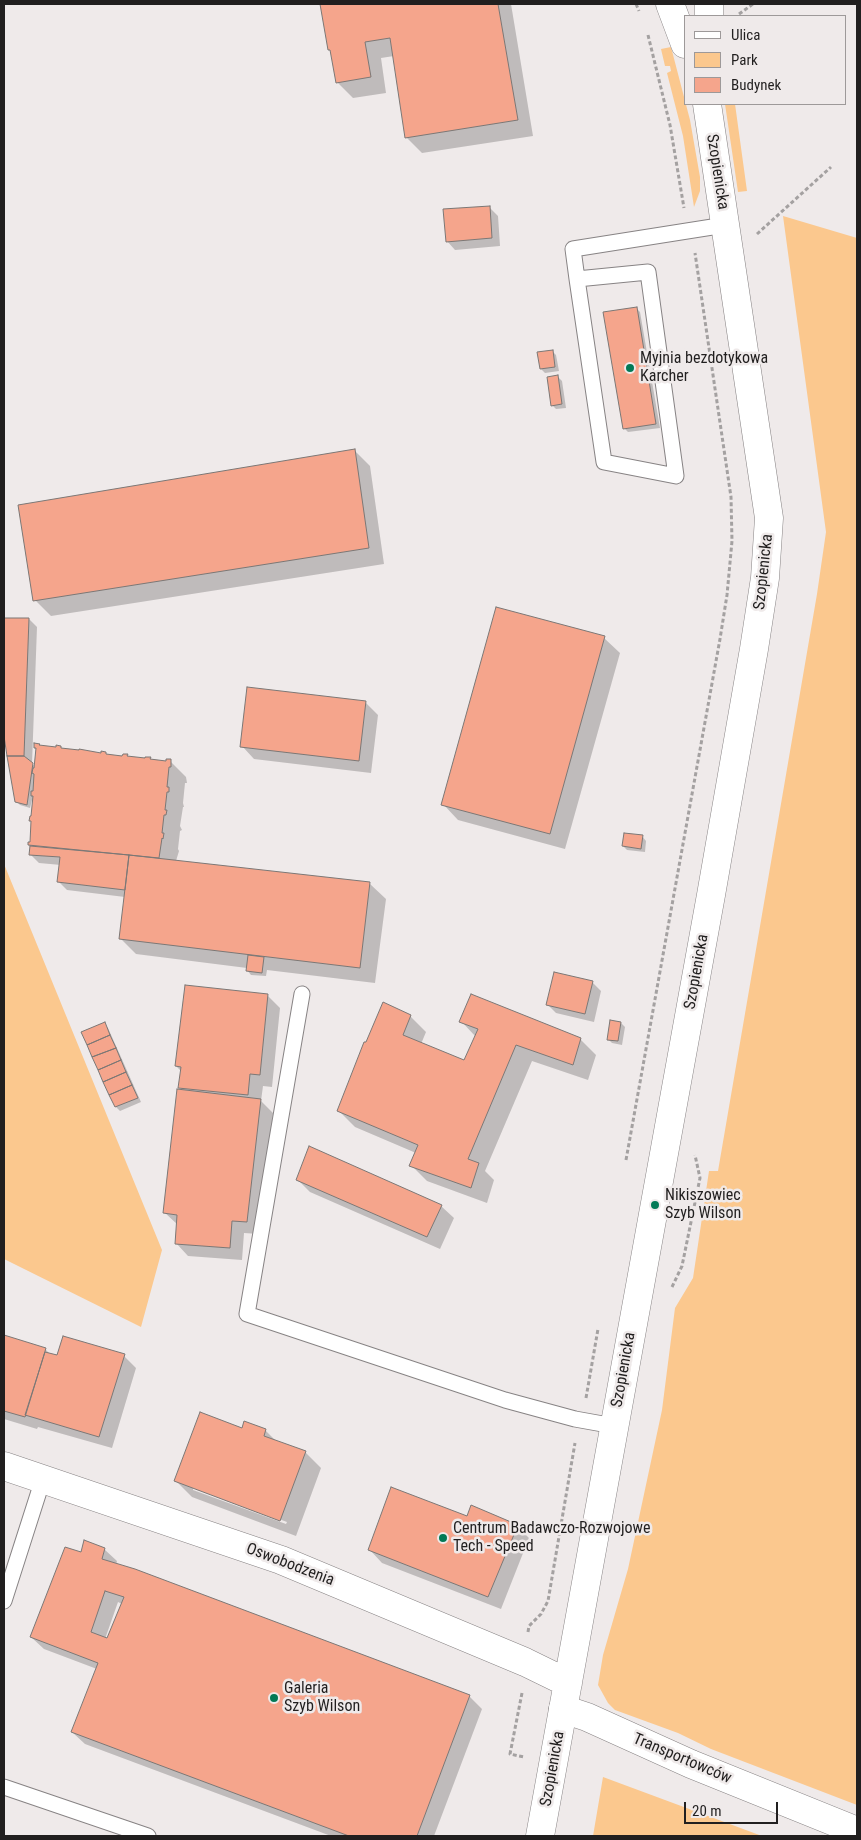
<!DOCTYPE html>
<html>
<head>
<meta charset="utf-8">
<style>
  body { margin:0 }
  #map { position:relative; width:861px; height:1840px; overflow:hidden; background:#efeaea; font-family:"Roboto Condensed",sans-serif }
  canvas { display:block }
  .frame { position:absolute; inset:0; border:5px solid #211f1f; pointer-events:none }
  .legend { position:absolute; left:684px; top:15px; width:162px; height:90px; box-sizing:border-box; background:#efeaea; border:1px solid #9d9999; margin:0; padding:6px 9px; list-style:none; font-size:15px; color:#211f1f }
  .legend li { display:flex; align-items:center; gap:10px; height:25px }
  .legend b { width:25px; border:1px solid #9d9999 }
  .scale { position:absolute; left:684px; top:1802px; width:94px; height:22px; box-sizing:border-box; border:2px solid #211f1f; border-top:0; padding-left:6px; font-size:15px; line-height:18px; white-space:nowrap; color:#211f1f; -webkit-text-stroke:4px #efeaea; paint-order:stroke }
</style>
</head>
<body>
<div id="map">
<canvas width="861" height="1840"></canvas>
<div class="frame"></div>
<ul class="legend">
<li><b style="height:6px;background:#fff"></b>Ulica</li>
<li><b style="height:14px;background:#fbc88e"></b>Park</li>
<li><b style="height:14px;background:#f5a58c"></b>Budynek</li>
</ul>
<div class="scale">20 m</div>
</div>
<script>
const c = document.querySelector('canvas').getContext('2d');
c.lineJoin = 'round';
function paint(path, color) {
  c.fillStyle = color;
  c.fill(path, 'evenodd');
}
function shape(rows) {
  const path = new Path2D();
  for (const r of rows) {
    path.moveTo(r[0], r[1]);
    for (let i = 2; i < r.length; i += 2) path.lineTo(r[i], r[i + 1]);
  }
  return path;
}
function trace(path, color, width, dash) {
  c.strokeStyle = color;
  c.lineWidth = width;
  c.lineCap = dash ? 'butt' : 'round';
  c.setLineDash(dash || []);
  c.stroke(path);
}
function label(font, color, halo, rows, align = 'center') {
  c.font = font + ' "Roboto Condensed",sans-serif';
  c.lineWidth = 5;
  c.setLineDash([]);
  c.textBaseline = 'middle';
  c.strokeStyle = halo;
  c.fillStyle = color;
  for (const [text, x, y, turn = 0] of rows) {
    c.save();
    c.translate(x, y);
    c.rotate((+turn || 0) * Math.PI / 180);
    c.textAlign = isNaN(turn) ? turn : align;
    if (halo) c.strokeText(text, 0, 0);
    c.fillText(text, 0, 0);
    c.restore();
  }
}
paint(shape([
  [671,47,690,120,700,177,700,191,694,207,683,136,667,73,671,71,670,66,665,66,661,49],
  [725,104,735,104,747,191,738,192],
  [783,216,857,238,857,1805,711,1749,678,1733,615,1710,608,1703,598,1685,603,1655,628,1569,662,1410,675,1308,693,1278,709,1171,718,1171,817,594,826,532],
  [4,864,162,1250,141,1327,4,1259],
  [603,1777,762,1836,593,1836]
]), '#fbc88e');
paint(shape([
  [321,4,511,4,533,136,422,153,406,137,394,56,381,58,386,93,353,98,337,82,332,52,329,49],
  [489,207,498,216,500,246,455,250,447,241],
  [636,308,640,312,660,428,628,432,624,428],
  [552,351,556,355,559,371,545,373,541,369],
  [558,377,562,381,566,408,556,409,552,405],
  [354,450,370,466,384,564,51,616,35,600],
  [5,619,29,619,37,627,32,764,36,767,37,750,35,748,39,745,41,747,102,754,105,753,108,755,123,757,127,755,130,758,150,759,152,761,167,763,170,761,186,777,187,783,185,783,183,803,184,807,183,807,180,826,182,830,180,831,178,849,179,851,176,861,370,884,386,899,375,983,267,970,266,976,251,975,247,970,247,968,136,954,120,938,125,897,67,890,59,882,61,865,39,863,30,854,31,846,29,845,31,843,32,823,31,821,34,800,32,800,30,808,20,805,16,801,4,732],
  [604,638,620,653,565,849,458,820,443,804],
  [365,702,378,715,371,773,254,759,242,746],
  [642,836,646,841,645,852,627,850,623,846],
  [592,982,601,991,594,1022,556,1013,548,1005],
  [267,995,280,1008,272,1087,263,1086,261,1101,273,1113,259,1234,244,1233,242,1260,188,1256,176,1243,178,1225,164,1212,184,1091,180,1087,182,1072,176,1066],
  [410,1016,426,1032,421,1044,465,1062,476,1037,461,1021,580,1039,596,1055,588,1080,532,1061,485,1171,494,1180,487,1203,427,1181,411,1165,416,1153,355,1127,339,1111],
  [621,1023,625,1027,622,1045,612,1043,608,1039],
  [104,1024,108,1028,141,1102,120,1111,116,1107],
  [297,1179,441,1206,454,1218,440,1249,310,1192],
  [4,1337,45,1349,51,1355,124,1356,136,1368,112,1448,38,1427,37,1429,4,1419],
  [242,1429,265,1430,277,1442,305,1452,321,1468,296,1536,192,1497,176,1481],
  [193,1487,287,1522,286,1524,193,1490],
  [517,1526,529,1538,501,1609,382,1563,370,1550],
  [104,1549,117,1561,116,1565,469,1696,482,1709,434,1836,331,1836,85,1744,72,1732,97,1669,44,1649,31,1637,82,1554],
  [118,1602,122,1604,108,1640,105,1639]
]), '#0003');
const building = shape([
  [320,4,498,4,518,120,405,138,390,38,365,42,371,77,336,83,330,50,328,50,320,4],
  [490,206,492,238,446,242,443,209,490,206],
  [637,307,656,424,623,429,603,312,637,307],
  [553,350,555,367,540,369,537,352,553,350],
  [558,375,562,404,551,406,547,377,558,375],
  [355,449,369,548,33,601,18,505,355,449],
  [496,607,605,636,550,834,441,805,496,607],
  [4,618,29,618,24,756,7,756,4,736,4,618],
  [247,687,366,701,359,761,240,747,247,687],
  [34,743,40,744,39,745,56,747,56,745,61,746,61,748,79,750,79,749,101,753,101,751,106,752,106,754,122,756,123,754,128,754,127,756,145,758,145,757,151,757,150,759,166,761,166,759,171,759,171,767,169,767,167,787,169,787,169,792,167,792,165,810,167,810,166,815,164,815,162,833,164,833,163,839,162,838,159,858,28,845,28,842,30,842,31,821,29,821,30,816,31,816,33,796,31,796,31,791,33,791,34,774,32,773,33,768,34,768,36,748,34,748,34,743],
  [7,756,24,756,33,763,27,805,15,802,7,756],
  [624,833,643,835,641,849,622,846,624,833],
  [30,846,129,855,125,890,57,882,60,857,29,855,30,846],
  [129,855,370,882,360,968,119,939,129,855],
  [248,955,264,957,262,973,246,971,248,955],
  [554,972,593,981,585,1014,546,1005,554,972],
  [185,985,268,994,260,1075,250,1074,248,1095,178,1088,181,1067,175,1066,185,985],
  [471,994,581,1038,573,1065,516,1045,468,1159,479,1163,471,1188,409,1166,418,1145,337,1111,364,1042,366,1042,383,1002,411,1015,403,1035,464,1060,478,1029,459,1022,471,994],
  [610,1020,621,1022,618,1041,607,1040,610,1020],
  [105,1022,110,1035,87,1045,81,1032,105,1022],
  [110,1035,116,1048,92,1057,87,1045,110,1035],
  [116,1048,121,1060,98,1070,92,1057,116,1048],
  [121,1060,126,1072,103,1082,98,1070,121,1060],
  [126,1072,132,1085,109,1095,103,1082,126,1072],
  [132,1085,138,1098,115,1107,109,1095,132,1085],
  [177,1089,261,1099,247,1222,232,1221,230,1248,175,1244,177,1215,163,1213,177,1089],
  [309,1146,442,1205,427,1237,296,1180,309,1146],
  [4,1335,46,1348,25,1417,4,1411,4,1335],
  [63,1336,125,1354,99,1437,25,1415,45,1352,57,1355,63,1336],
  [200,1412,242,1428,244,1421,266,1429,264,1436,306,1451,280,1521,174,1481,200,1412],
  [391,1487,467,1516,471,1505,518,1525,488,1597,368,1550,391,1487],
  [84,1540,105,1548,102,1559,135,1569,470,1695,417,1836,349,1836,71,1732,98,1663,30,1637,65,1547,81,1552,84,1540],
  [105,1591,124,1597,107,1638,91,1632,105,1591]
]);
paint(building, '#f5a58c');
trace(building, '#7b7775', 1);
const service = shape([
  [577,279,648,272,676,476,604,462,577,279,573,249,725,225],
  [302,994,247,1314,505,1400,575,1419,614,1426],
  [4,1601,43,1479],
  [4,1787,148,1836]
]);
const minor = shape([
  [563,1709,587,1717,691,1764,857,1831]
]);
const tertiary = shape([
  [670,4,685,44],
  [709,4,709,16],
  [4,1466,281,1560,525,1662,568,1683],
  [540,1836,711,895,754,649,765,578,769,518,707,104]
]);
trace(service, '#878384', 17);
trace(minor, '#878384', 29);
trace(tertiary, '#878384', 29);
trace(shape([
  [636,4,639,11],
  [739,14,753,4],
  [648,35,670,125,684,208],
  [757,234,831,167],
  [626,1160,720,639,727,595,732,541,731,497,695,253],
  [672,1287,682,1266,700,1178,695,1155],
  [586,1398,598,1329],
  [528,1632,529,1626,541,1614,548,1601,575,1443],
  [522,1693,510,1754,524,1757]
]), '#a4a1a1', 3, [4, 2.5]);
trace(service, '#fff', 15);
trace(minor, '#fff', 28);
trace(tertiary, '#fff', 28);
for (const [x, y, r, color] of [
  [630,368,5,"#027955"],
  [655,1205,5,"#027955"],
  [443,1538,5,"#027955"],
  [274,1698,5,"#027955"]
]) {
  const dot = new Path2D();
  dot.arc(x, y, r, 0, 2 * Math.PI);
  c.fillStyle = color;
  c.fill(dot);
  trace(dot, '#efeaea', 2);
}
label('16px', '#211f1f', '#efeaea', [
  ["Szopienicka",717,172,81],
  ["Szopienicka",764,572,-84],
  ["Szopienicka",697,972,-80],
  ["Szopienicka",624,1370,-80],
  ["Oswobodzenia",290,1565,21],
  ["Transportowców",682,1759,23],
  ["Szopienicka",553,1769,-80]
]);
label('16px', '#211f1f', '#efeaea', [
  ["Myjnia bezdotykowa",640,359],
  ["Karcher",640,377],
  ["Nikiszowiec",665,1196],
  ["Szyb Wilson",665,1214],
  ["Centrum Badawczo-Rozwojowe",453,1529],
  ["Tech - Speed",453,1547],
  ["Galeria",284,1689],
  ["Szyb Wilson",284,1707]
], 'left');
</script>
</body>
</html>
